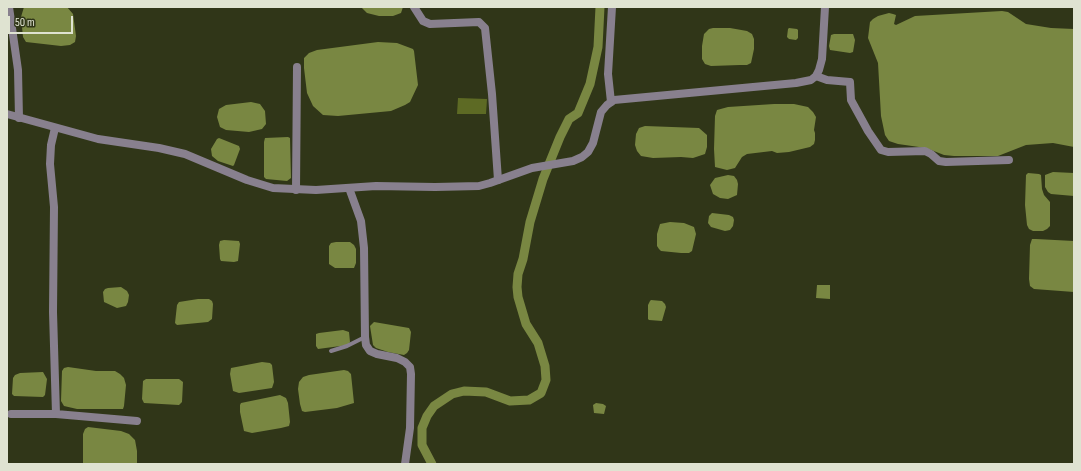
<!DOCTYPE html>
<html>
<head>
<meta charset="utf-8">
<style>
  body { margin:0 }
  #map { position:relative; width:1081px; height:471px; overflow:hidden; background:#303618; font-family:"Sofia Sans Condensed",sans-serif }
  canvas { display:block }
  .frame { position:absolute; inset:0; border:8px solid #dfe3d1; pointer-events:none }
  .scale { position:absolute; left:8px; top:16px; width:65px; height:18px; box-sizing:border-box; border:2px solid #dfe3d1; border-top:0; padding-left:5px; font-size:12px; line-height:14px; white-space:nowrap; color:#dfe3d1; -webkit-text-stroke:3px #303618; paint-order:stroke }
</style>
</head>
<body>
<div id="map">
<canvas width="1081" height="471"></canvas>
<div class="frame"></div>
<div class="scale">50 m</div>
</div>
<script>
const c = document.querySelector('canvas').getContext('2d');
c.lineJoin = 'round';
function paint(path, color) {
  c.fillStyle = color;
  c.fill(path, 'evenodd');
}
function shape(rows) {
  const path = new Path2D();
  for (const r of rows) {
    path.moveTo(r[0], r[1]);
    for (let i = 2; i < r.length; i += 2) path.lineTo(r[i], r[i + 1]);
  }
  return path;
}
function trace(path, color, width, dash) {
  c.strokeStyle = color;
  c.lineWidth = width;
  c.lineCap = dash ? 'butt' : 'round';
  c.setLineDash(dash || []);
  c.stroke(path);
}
paint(shape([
  [24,7,67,7,73,14,76,36,75,42,70,45,61,46,26,42,23,37,21,17],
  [361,7,403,7,401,13,393,16,379,16,367,13],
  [1002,11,1008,12,1026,24,1051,28,1074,29,1074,147,1053,143,1026,145,998,156,954,156,944,155,926,148,898,144,889,141,885,135,881,116,878,63,868,38,870,22,873,19,878,16,889,13,893,14,896,15,894,24,896,25,915,16],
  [713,28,730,28,747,31,752,34,754,39,754,49,751,63,747,65,740,65,711,66,705,64,702,59,702,46,704,34,709,29],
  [789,28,797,29,798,30,798,38,796,40,789,39,787,37,788,29],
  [834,34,853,34,855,40,853,52,850,53,830,50,829,46,831,35],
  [378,42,397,43,413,49,414,51,418,85,410,102,405,105,391,111,338,116,323,115,313,106,307,93,304,68,304,58,309,53,317,50],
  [251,102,260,104,265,111,266,124,262,129,249,132,226,130,220,127,217,117,219,109,226,105],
  [774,104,794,104,808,107,813,112,816,117,814,130,815,133,815,140,814,144,810,147,789,152,777,153,772,151,747,154,742,157,735,168,727,170,715,167,714,149,715,116,717,110,728,107],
  [645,126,699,128,707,135,707,147,705,154,693,158,681,157,653,158,641,156,637,151,635,145,636,134,639,128],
  [288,137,290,138,291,178,287,181,266,179,264,177,264,142,265,138],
  [219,138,239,146,240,149,234,165,233,166,218,161,212,156,211,149,217,139],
  [1053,172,1074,173,1074,196,1051,194,1048,192,1045,187,1045,175],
  [1028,173,1039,174,1041,175,1042,189,1044,195,1050,202,1050,226,1047,229,1043,231,1033,231,1029,229,1027,225,1025,205,1026,175],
  [728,175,734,176,737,180,738,184,737,195,728,199,720,198,713,194,710,185,715,178],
  [712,213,729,215,733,217,734,220,733,226,730,230,725,231,711,227,708,223,709,216],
  [670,222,684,223,694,227,696,234,692,251,689,253,681,253,661,251,659,249,657,246,657,234,660,224],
  [1032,239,1036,239,1074,241,1074,292,1034,289,1030,286,1029,279,1030,245],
  [224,240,239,241,240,244,238,261,234,262,221,261,220,259,219,245,220,241],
  [336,242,350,242,354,245,356,249,356,263,354,268,335,268,329,264,329,246,331,243],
  [817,285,830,285,830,299,816,298],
  [121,287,127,291,129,295,128,302,126,306,117,308,104,302,103,292,105,289,108,288],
  [198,299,209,299,212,301,213,304,212,319,208,322,177,325,175,323,177,305,179,302],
  [651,300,662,301,665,304,666,307,662,321,649,320,648,319,648,305,650,301],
  [374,322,409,328,411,332,409,350,407,353,404,355,388,352,376,348,373,345,370,326],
  [343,330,349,332,350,342,348,345,318,349,316,346,316,334,319,333],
  [262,362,270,363,272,365,274,382,272,388,239,393,233,391,230,374,231,368],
  [68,367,96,371,115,371,120,374,124,378,126,385,124,406,123,409,77,409,64,406,61,401,62,371,64,368],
  [344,370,348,371,351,374,354,403,337,408,305,412,302,411,300,404,298,389,299,382,303,377,309,375],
  [43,372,47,379,45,395,43,397,14,396,12,394,13,378,15,375,20,373],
  [146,379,179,379,183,382,182,402,179,405,144,403,142,399,143,381],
  [280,395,286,398,288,403,290,422,289,426,281,428,252,433,244,431,240,412,240,405,241,403],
  [596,403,603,404,606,406,604,414,594,413,593,405],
  [88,427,121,431,129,434,135,440,137,451,137,464,83,464,83,434,85,429]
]), '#798742');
trace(shape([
  [432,464,422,445,422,428,427,416,434,406,452,394,464,391,486,392,510,401,529,400,541,393,546,380,545,366,538,343,526,324,518,297,517,287,518,274,523,259,530,222,543,179,560,137,569,119,578,113,590,84,598,47,600,7]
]), '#798742', 9);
paint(shape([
  [458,98,487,99,486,114,457,114]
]), '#5d6a24');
trace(shape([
  [331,351,347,346,365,337]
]), '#88808e', 4);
trace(shape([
  [9,7,18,70,19,118],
  [414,7,423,21,430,24,479,22,485,28,492,94,498,180],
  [816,76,827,80,850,82,851,100,868,131,881,150,888,152,925,151,931,154,939,161,946,162,1009,160],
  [611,102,608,74,612,7],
  [55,128,51,145,50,164,54,207,53,312,56,414],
  [349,188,361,221,364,248,365,337,366,345,370,351,377,354,397,358,405,362,410,367,411,374,410,428,405,464],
  [296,190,297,67],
  [11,414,56,414,137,421]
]), '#88808e', 8);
trace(shape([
  [7,114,98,139,159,148,185,154,247,180,273,188,316,190,376,186,435,187,479,186,490,183,532,168,573,161,582,157,588,152,593,143,601,112,607,105,614,100,796,83,811,80,816,76,819,70,822,59,825,7]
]), '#88808e', 8);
</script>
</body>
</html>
